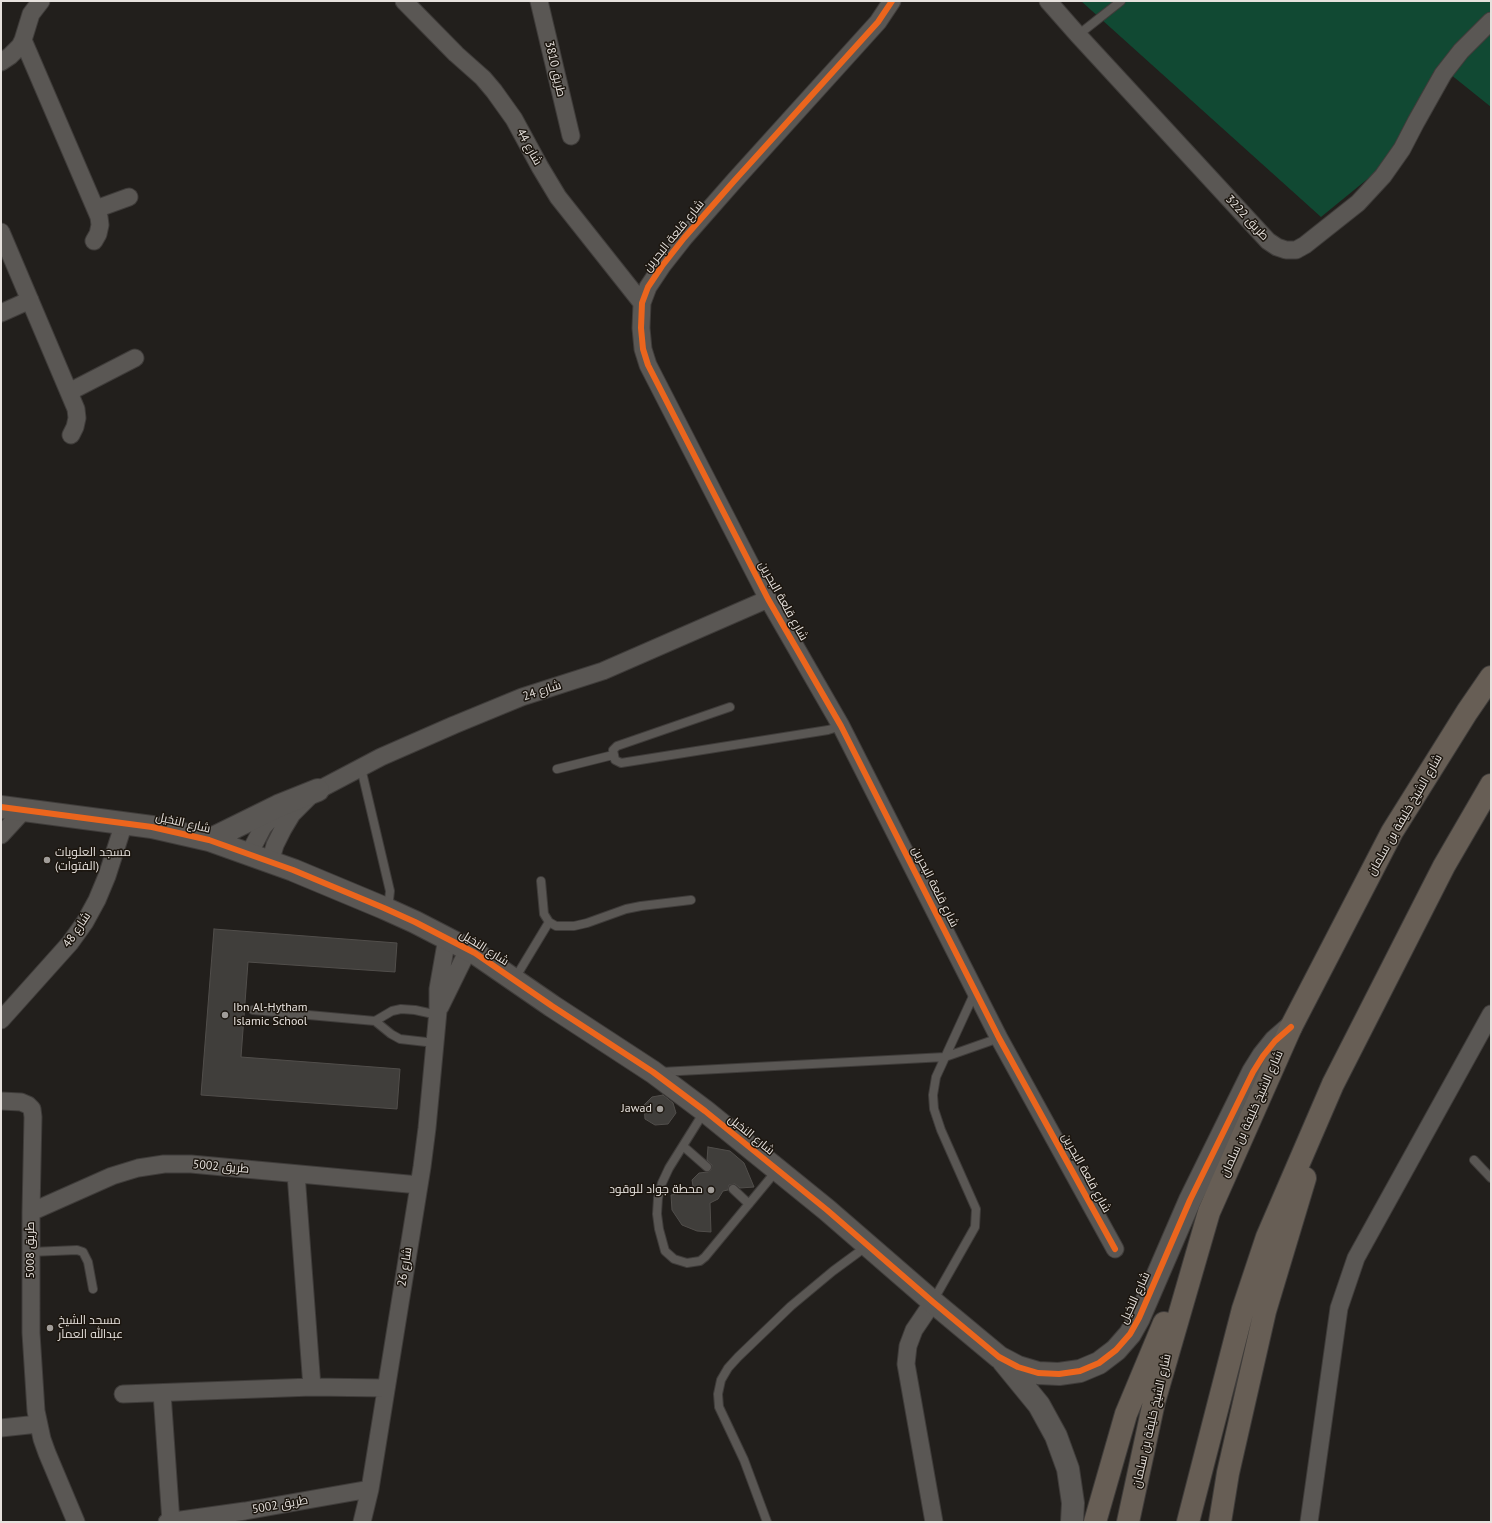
<!DOCTYPE html>
<html>
<head>
<meta charset="utf-8">
<style>
  body { margin:0 }
  #map { position:relative; width:1492px; height:1523px; overflow:hidden; background:#221f1c; font-family:"PT Sans",sans-serif }
  canvas { display:block }
  .frame { position:absolute; inset:0; border:2px solid #e6e1dd; pointer-events:none }
</style>
</head>
<body>
<div id="map">
<canvas width="1492" height="1523"></canvas>
<div class="frame"></div>
</div>
<script>
const c = document.querySelector('canvas').getContext('2d');
c.lineJoin = 'round';
function paint(path, color) {
  c.fillStyle = color;
  c.fill(path, 'evenodd');
}
function shape(rows) {
  const path = new Path2D();
  for (const r of rows) {
    path.moveTo(r[0], r[1]);
    for (let i = 2; i < r.length; i += 2) path.lineTo(r[i], r[i + 1]);
  }
  return path;
}
function trace(path, color, width, dash) {
  c.strokeStyle = color;
  c.lineWidth = width;
  c.lineCap = dash ? 'butt' : 'round';
  c.setLineDash(dash || []);
  c.stroke(path);
}
function label(font, color, halo, rows, align = 'center') {
  c.font = font + ' "PT Sans",Cairo,sans-serif';
  c.lineWidth = 3;
  c.setLineDash([]);
  c.textBaseline = 'middle';
  c.strokeStyle = halo;
  c.fillStyle = color;
  for (const [text, x, y, turn = 0] of rows) {
    c.save();
    c.translate(x, y);
    c.rotate((+turn || 0) * Math.PI / 180);
    c.textAlign = isNaN(turn) ? turn : align;
    if (halo) c.strokeText(text, 0, 0);
    c.fillText(text, 0, 0);
    c.restore();
  }
}
paint(shape([
  [1081,1,1491,1,1491,107,1440,66,1381,168,1321,217]
]), '#114933');
const building = shape([
  [214,929,397,943,395,972,248,962,241,1057,400,1069,397,1109,201,1095,214,929],
  [663,1095,673,1103,676,1113,668,1124,655,1125,645,1119,644,1105,652,1097,663,1095],
  [708,1147,730,1151,744,1163,754,1187,740,1188,735,1184,729,1185,728,1190,723,1191,718,1199,710,1203,711,1232,697,1231,682,1225,672,1210,671,1195,694,1192,692,1180,699,1173,708,1172,711,1170,712,1165,707,1160,708,1147]
]);
paint(building, '#403e3b');
trace(building, '#514e4b', 1);
const lane = shape([
  [1078,35,1121,1],
  [730,707,617,746,613,750,615,760,621,763,828,730,841,726],
  [361,768,390,891,389,900,384,908],
  [557,769,613,755],
  [541,881,544,914,549,922,556,926,574,926,587,923,626,909,641,906,691,900],
  [514,980,549,922],
  [253,1010,375,1021,392,1011,401,1009,415,1010,438,1015],
  [375,1021,391,1034,400,1039,435,1043],
  [661,1072,945,1057,999,1038],
  [704,1112,669,1168,662,1183,658,1198,657,1214,659,1229,665,1251,674,1259,687,1263,700,1261,705,1257,777,1170],
  [683,1146,707,1167],
  [1474,1160,1491,1178],
  [733,1189,749,1204],
  [31,1252,77,1250,83,1252,88,1262,93,1289],
  [933,1301,975,1227,976,1209,941,1130,934,1109,933,1095,936,1077,975,992],
  [767,1522,744,1460,719,1407,718,1394,721,1380,728,1368,738,1357,791,1306,833,1271,867,1246]
]);
const street = shape([
  [404,1,456,54,483,78,494,91,514,119,540,167,558,197,642,303],
  [539,1,571,136],
  [892,1,878,22,735,180,684,238,662,266,648,287,642,303,641,328,643,349,648,365,768,599,841,726,999,1038,1115,1249],
  [1048,1,1078,35,1268,241,1277,247,1286,250,1296,250,1305,245,1358,203,1383,176,1402,149,1416,122,1443,74,1461,51,1491,21],
  [23,40,99,217,100,225,98,234,94,241],
  [1,62,10,56,20,46,23,40,31,14,41,1],
  [96,209,129,197],
  [1,232,76,409,77,418,75,427,71,435],
  [1,313,30,300],
  [69,392,135,358],
  [307,796,381,757,454,725,522,697,603,671,768,599],
  [1,835,24,810],
  [249,854,263,827,271,818,283,810],
  [270,862,275,845,283,829,292,814,311,795],
  [440,1007,468,950],
  [1,1020,70,943,85,922,97,900,107,876,124,823],
  [1,1101,21,1102,28,1105,32,1109,33,1117,31,1212,31,1333,36,1411,42,1439,47,1453,76,1522],
  [296,1174,312,1387],
  [31,1212,112,1176,138,1168,164,1164,191,1164,419,1185],
  [933,1302,914,1330,908,1346,906,1364,934,1522],
  [162,1393,171,1522],
  [123,1394,312,1387,385,1388],
  [1,1428,38,1424],
  [167,1522,245,1511,370,1489],
  [362,1522,370,1489,422,1167,427,1128,438,1011,438,989,447,938],
  [1309,1522,1339,1308,1356,1258,1491,1014]
]);
const secondary = shape([
  [1,807,152,827,209,840,293,870,384,908,415,922,475,953,552,1006,653,1072,705,1111,827,1210,933,1302,999,1357,1018,1367,1038,1373,1059,1374,1080,1371,1099,1363,1116,1350,1130,1334,1139,1318,1190,1200,1253,1072,1263,1056,1275,1041,1291,1027],
  [209,840,278,806,318,790],
  [1003,1361,1039,1405,1056,1436,1068,1469,1073,1503,1072,1522]
]);
const highway = shape([
  [1095,1522,1126,1414,1164,1323],
  [1128,1522,1154,1402,1209,1212,1291,1027,1392,832,1467,712,1491,677],
  [1188,1522,1243,1309,1267,1237,1333,1084,1444,866,1491,785],
  [1220,1522,1228,1473,1265,1311,1305,1178]
]);
trace(lane, '#3f3c3a', 10);
trace(street, '#3f3c3a', 19);
trace(secondary, '#3f3c3a', 24);
trace(highway, '#3f3c3a', 24);
trace(lane, '#5a5754', 8);
trace(street, '#5a5754', 17);
trace(secondary, '#5a5754', 22);
trace(highway, '#675e55', 22);
trace(shape([
  [892,1,878,22,735,180,684,238,662,266,648,287,642,303,641,328,643,349,648,365,768,599,841,726,999,1038,1115,1249],
  [1,807,152,827,209,840,293,870,384,908,415,922,475,953,552,1006,653,1072,705,1111,827,1210,933,1302,999,1357,1018,1367,1038,1373,1059,1374,1080,1371,1099,1363,1116,1350,1130,1334,1139,1318,1190,1200,1253,1072,1263,1056,1275,1041,1291,1027]
]), '#eb651d', 6);
for (const [x, y, r, color] of [
  [47,860,4,"#a19d99"],
  [225,1015,4,"#a19d99"],
  [660,1109,4,"#a19d99"],
  [711,1190,4,"#a19d99"],
  [50,1328,4,"#a19d99"]
]) {
  const dot = new Path2D();
  dot.arc(x, y, r, 0, 2 * Math.PI);
  c.fillStyle = color;
  c.fill(dot);
  trace(dot, '#1c160f', 1.5);
}
label('12px', '#e6e1dd', '#1c160f', [
  ["طريق 3810",555,69,77],
  ["شارع 44",529,147,61],
  ["طريق 3222",1247,218,47],
  ["شارع قلعة البحرين",674,236,-51],
  ["شارع قلعة البحرين",783,601,61],
  ["شارع 24",542,691,-18],
  ["شارع الشيخ خليفة بن سلمان",1405,815,-60],
  ["شارع النخيل",183,823,13],
  ["شارع قلعة البحرين",935,887,63],
  ["شارع 48",77,930,-56],
  ["شارع النخيل",484,948,32],
  ["شارع الشيخ خليفة بن سلمان",1252,1114,-66],
  ["شارع النخيل",751,1135,39],
  ["طريق 5002",221,1167,5],
  ["شارع قلعة البحرين",1086,1173,61],
  ["طريق 5008",31,1250,-90],
  ["شارع 26",405,1267,-81],
  ["شارع النخيل",1135,1298,-65],
  ["شارع الشيخ خليفة بن سلمان",1152,1421,-77],
  ["طريق 5002",280,1505,-10]
]);
label('12px', '#e6e1dd', '#1c160f', [
  ["مسجد العلويات",55,853],
  ["(الفتوات)",55,867],
  ["Ibn Al-Hytham",233,1008],
  ["Islamic School",233,1022],
  ["Jawad",652,1109,"right"],
  ["محطة جواد للوقود",703,1190,"right"],
  ["مسجد الشيخ",58,1321],
  ["عبدالله العمار",58,1335]
], 'left');
</script>
</body>
</html>
